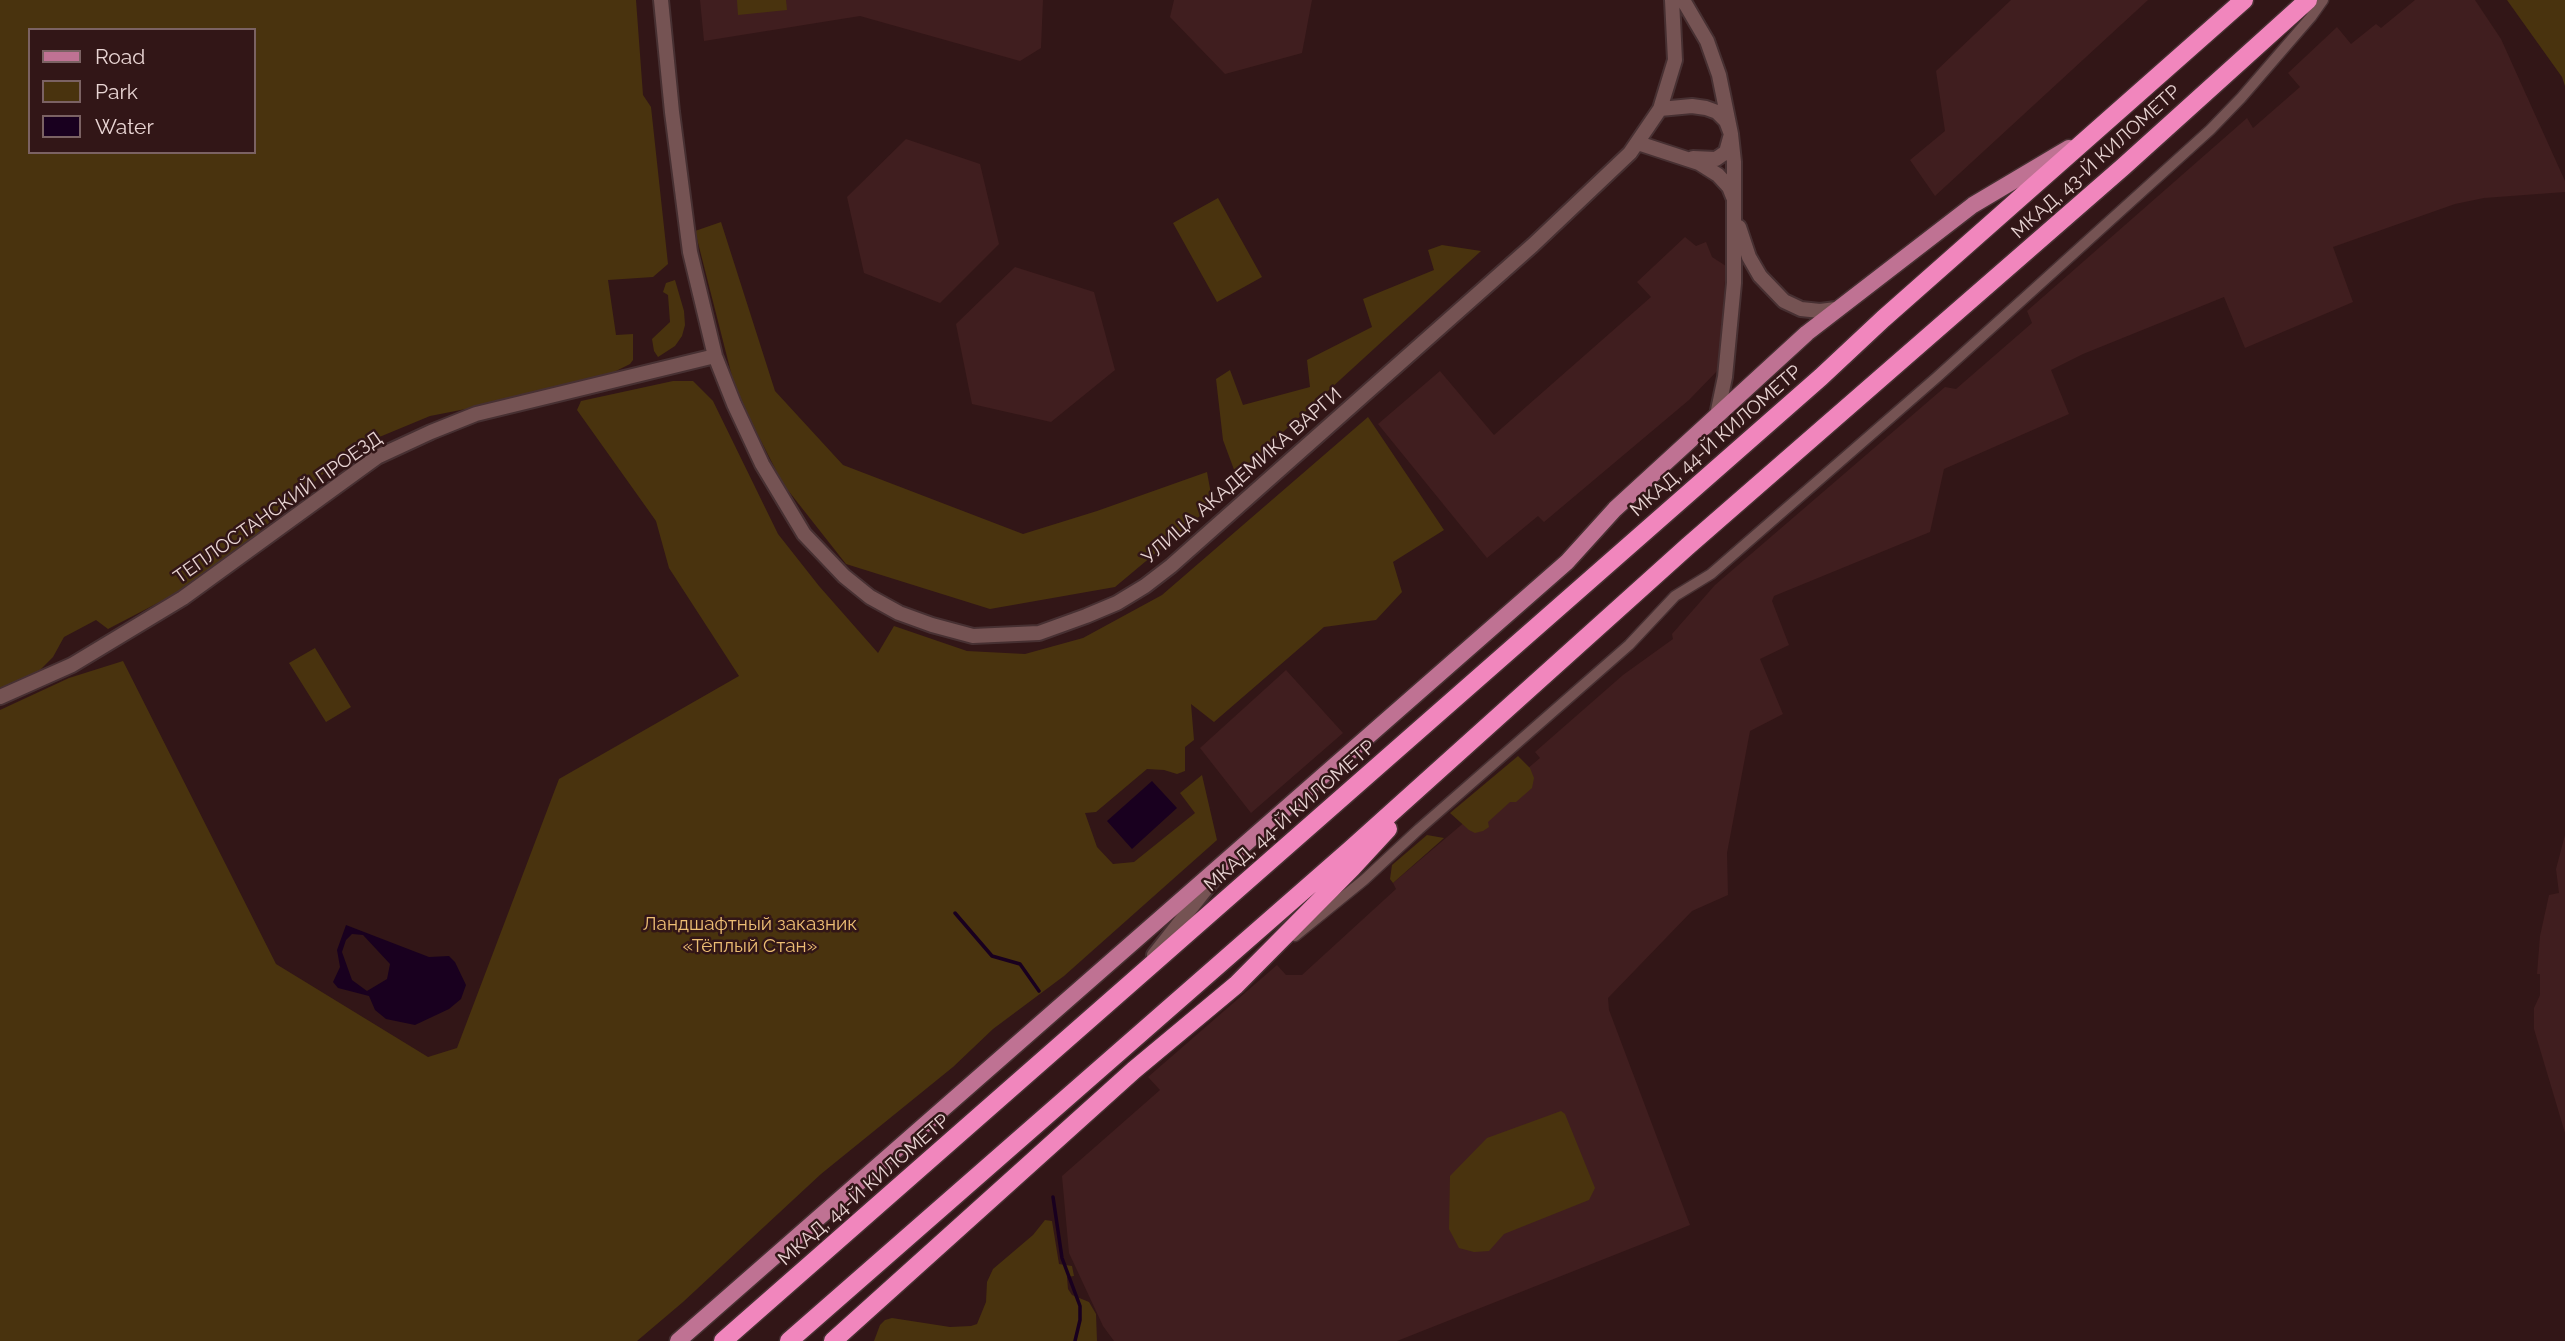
<!DOCTYPE html>
<html>
<head>
<meta charset="utf-8">
<style>
  body { margin:0 }
  #map { position:relative; width:2565px; height:1341px; overflow:hidden; background:#321617; font-family:Raleway,sans-serif }
  canvas { display:block }
  .legend { position:absolute; left:28px; top:28px; width:228px; height:126px; box-sizing:border-box; background:#321617; border:2px solid #7b6263; margin:0; padding:9px 12px; list-style:none; font-size:21px; color:#e9d5d4 }
  .legend li { display:flex; align-items:center; gap:14px; height:35px }
  .legend b { width:35px; border:2px solid #7b6263 }
</style>
</head>
<body>
<div id="map">
<canvas width="2565" height="1341"></canvas>
<ul class="legend">
<li><b style="height:9px;background:#bf7293"></b>Road</li>
<li><b style="height:19px;background:#49330e"></b>Park</li>
<li><b style="height:19px;background:#19001f"></b>Water</li>
</ul>
</div>
<script>
const c = document.querySelector('canvas').getContext('2d');
c.lineJoin = 'round';
function paint(path, color) {
  c.fillStyle = color;
  c.fill(path, 'evenodd');
}
function shape(rows) {
  const path = new Path2D();
  for (const r of rows) {
    path.moveTo(r[0], r[1]);
    for (let i = 2; i < r.length; i += 2) path.lineTo(r[i], r[i + 1]);
  }
  return path;
}
function trace(path, color, width, dash) {
  c.strokeStyle = color;
  c.lineWidth = width;
  c.lineCap = dash ? 'butt' : 'round';
  c.setLineDash(dash || []);
  c.stroke(path);
}
function label(font, color, halo, rows, align = 'center') {
  c.font = font + ' Raleway,sans-serif';
  c.lineWidth = 5;
  c.setLineDash([]);
  c.textBaseline = 'middle';
  c.strokeStyle = halo;
  c.fillStyle = color;
  for (const [text, x, y, turn = 0] of rows) {
    c.save();
    c.translate(x, y);
    c.rotate((+turn || 0) * Math.PI / 180);
    c.textAlign = isNaN(turn) ? turn : align;
    if (halo) c.strokeText(text, 0, 0);
    c.fillText(text, 0, 0);
    c.restore();
  }
}
paint(shape([
  [700,0,1043,0,1041,48,1020,61,860,16,704,41],
  [1174,0,1312,0,1302,53,1225,74,1170,17],
  [2011,0,2148,0,1935,196,1910,160,1945,131,1936,71],
  [2415,0,2475,0,2501,39,2565,181,2565,192,2484,198,2455,204,2333,247,2353,302,2245,348,2224,297,2083,354,2051,370,2069,414,1944,469,1930,532,1774,596,1772,601,1789,645,1760,659,1783,714,1750,731,1727,853,1728,895,1692,911,1608,998,1609,1010,1690,1225,1397,1341,1114,1341,1103,1326,1069,1253,1062,1176,1160,1090,1148,1077,1277,965,1286,975,1302,975,1396,889,1393,883,1540,758,1535,752,1623,675,1673,639,1672,634,1715,585,1945,387,1956,389,2032,323,2027,311,2247,118,2253,128,2300,87,2288,73,2337,27,2351,44,2376,24,2381,28],
  [906,139,980,164,999,244,940,303,864,273,847,197],
  [1685,237,1696,246,1706,242,1712,257,1726,266,1719,369,1689,400,1544,522,1538,516,1487,558,1378,424,1440,371,1494,435,1651,297,1637,282],
  [1015,267,1094,292,1115,370,1051,422,972,404,956,324],
  [1286,670,1343,733,1251,813,1200,748],
  [2565,835,2565,1133,2534,1029,2534,1008,2540,995,2540,974,2537,974,2540,936,2549,895,2559,893,2556,869]
]), '#401e1f');
paint(shape([
  [0,0,636,0,643,95,651,107,668,264,653,277,608,280,616,335,633,334,633,360,630,364,612,373,481,406,430,416,377,438,332,466,241,548,196,583,108,629,96,620,64,637,53,657,40,670,0,690],
  [30,30,254,30,254,152,30,152],
  [737,0,786,0,787,10,738,15],
  [2507,0,2565,0,2565,86,2562,77],
  [1218,198,1262,277,1217,302,1173,223],
  [721,222,775,391,843,465,1023,534,1097,511,1207,472,1213,505,1115,587,990,609,846,564,783,484,736,392,695,231],
  [1442,245,1481,251,1236,475,1223,440,1216,379,1230,370,1243,405,1310,387,1307,360,1372,327,1363,299,1434,270,1428,250],
  [675,280,684,311,685,325,682,336,675,346,658,357,654,351,652,339,670,322,668,295,663,292,666,283],
  [673,381,693,381,713,401,778,534,819,586,878,653,894,626,967,651,1025,654,1083,638,1162,595,1368,417,1444,530,1393,562,1402,592,1376,620,1324,627,1214,722,1191,704,1194,740,1185,747,1185,771,1177,774,1164,770,1147,769,1096,812,1085,813,1097,847,1113,864,1134,862,1195,813,1180,793,1202,775,1217,840,1064,976,993,1029,953,1067,821,1174,683,1302,637,1341,0,1341,0,710,69,678,123,661,276,964,428,1057,457,1048,559,779,739,676,669,568,656,521,577,410,581,401],
  [315,648,351,707,326,722,289,663],
  [1518,756,1530,768,1534,778,1532,788,1516,802,1510,802,1488,822,1489,827,1483,831,1475,833,1469,830,1450,813],
  [1427,835,1444,838,1393,883,1390,879,1392,865],
  [1561,1111,1565,1114,1595,1188,1589,1200,1504,1234,1489,1251,1474,1252,1459,1248,1449,1229,1450,1176,1487,1138],
  [1045,1220,1052,1221,1059,1264,1072,1266,1074,1276,1067,1277,1068,1289,1072,1295,1089,1302,1096,1314,1097,1341,874,1341,880,1325,885,1320,892,1318,950,1327,971,1326,977,1324,986,1302,987,1282,993,1269,1033,1235]
]), '#49330e');
paint(shape([
  [1152,781,1177,808,1132,849,1107,821],
  [346,925,429,957,449,956,455,962,466,985,461,999,449,1009,415,1025,386,1019,375,1010,369,996,338,988,333,982,340,967,337,950],
  [352,934,363,935,390,964,387,979,367,991,352,980,342,952,346,940]
]), '#19001f');
trace(shape([
  [955,913,992,956,1020,964,1039,991],
  [1053,1197,1062,1258,1080,1306,1080,1320,1075,1341]
]), '#19001f', 3.5);
const street = shape([
  [1295,936,1364,880,1419,829,1629,645,1675,596,1711,574,1936,378,2210,130,2241,98,2311,17,2323,0]
]);
const secondary = shape([
  [661,0,672,112,690,252,715,356,734,404,762,464,804,534,844,576,870,597,899,613,932,625,973,636,1039,633,1086,616,1117,603,1145,586,1171,566,1533,245,1630,153,1660,109,1675,60,1672,0],
  [1683,0,1707,41,1719,75,1731,134,1734,162,1734,283,1725,377,1717,415],
  [1660,109,1692,106,1706,108,1717,112,1726,121,1731,134,1726,152,1716,159,1693,158],
  [1638,143,1699,163,1718,175,1729,187,1733,197],
  [1739,227,1749,257,1760,276,1784,301,1801,309,1820,311,1836,309],
  [0,697,72,665,183,598,377,457,431,432,476,414,715,356],
  [1154,955,1217,875]
]);
const primary = shape([
  [678,1341,1567,562,1615,509,1807,333,1973,205,2069,148]
]);
const highway = shape([
  [723,1341,1821,377,1883,319,2244,0],
  [789,1341,1351,849,1688,546,2123,167,2308,0],
  [833,1341,1134,1070,1236,985,1352,868,1388,829]
]);
trace(street, '#473032', 13);
trace(secondary, '#473032', 18);
trace(primary, '#473032', 19);
trace(highway, '#473032', 21);
trace(street, '#755353', 10);
trace(secondary, '#755353', 14);
trace(primary, '#bf7293', 16);
trace(highway, '#f186bd', 18);
label('19px', '#e9d5d4', '#321617', [
  ["МКАД, 43-Й КИЛОМЕТР",2096,162,-42],
  ["МКАД, 44-Й КИЛОМЕТР",1716,441,-41],
  ["УЛИЦА АКАДЕМИКА ВАРГИ",1242,476,-41],
  ["ТЕПЛОСТАНСКИЙ ПРОЕЗД",278,508,-35],
  ["МКАД, 44-Й КИЛОМЕТР",1290,816,-41],
  ["МКАД, 44-Й КИЛОМЕТР",864,1190,-41]
]);
label('19px', '#edbe74', '#321617', [
  ["Ландшафтный заказник",750,924],
  ["«Тёплый Стан»",750,946]
]);
</script>
</body>
</html>
